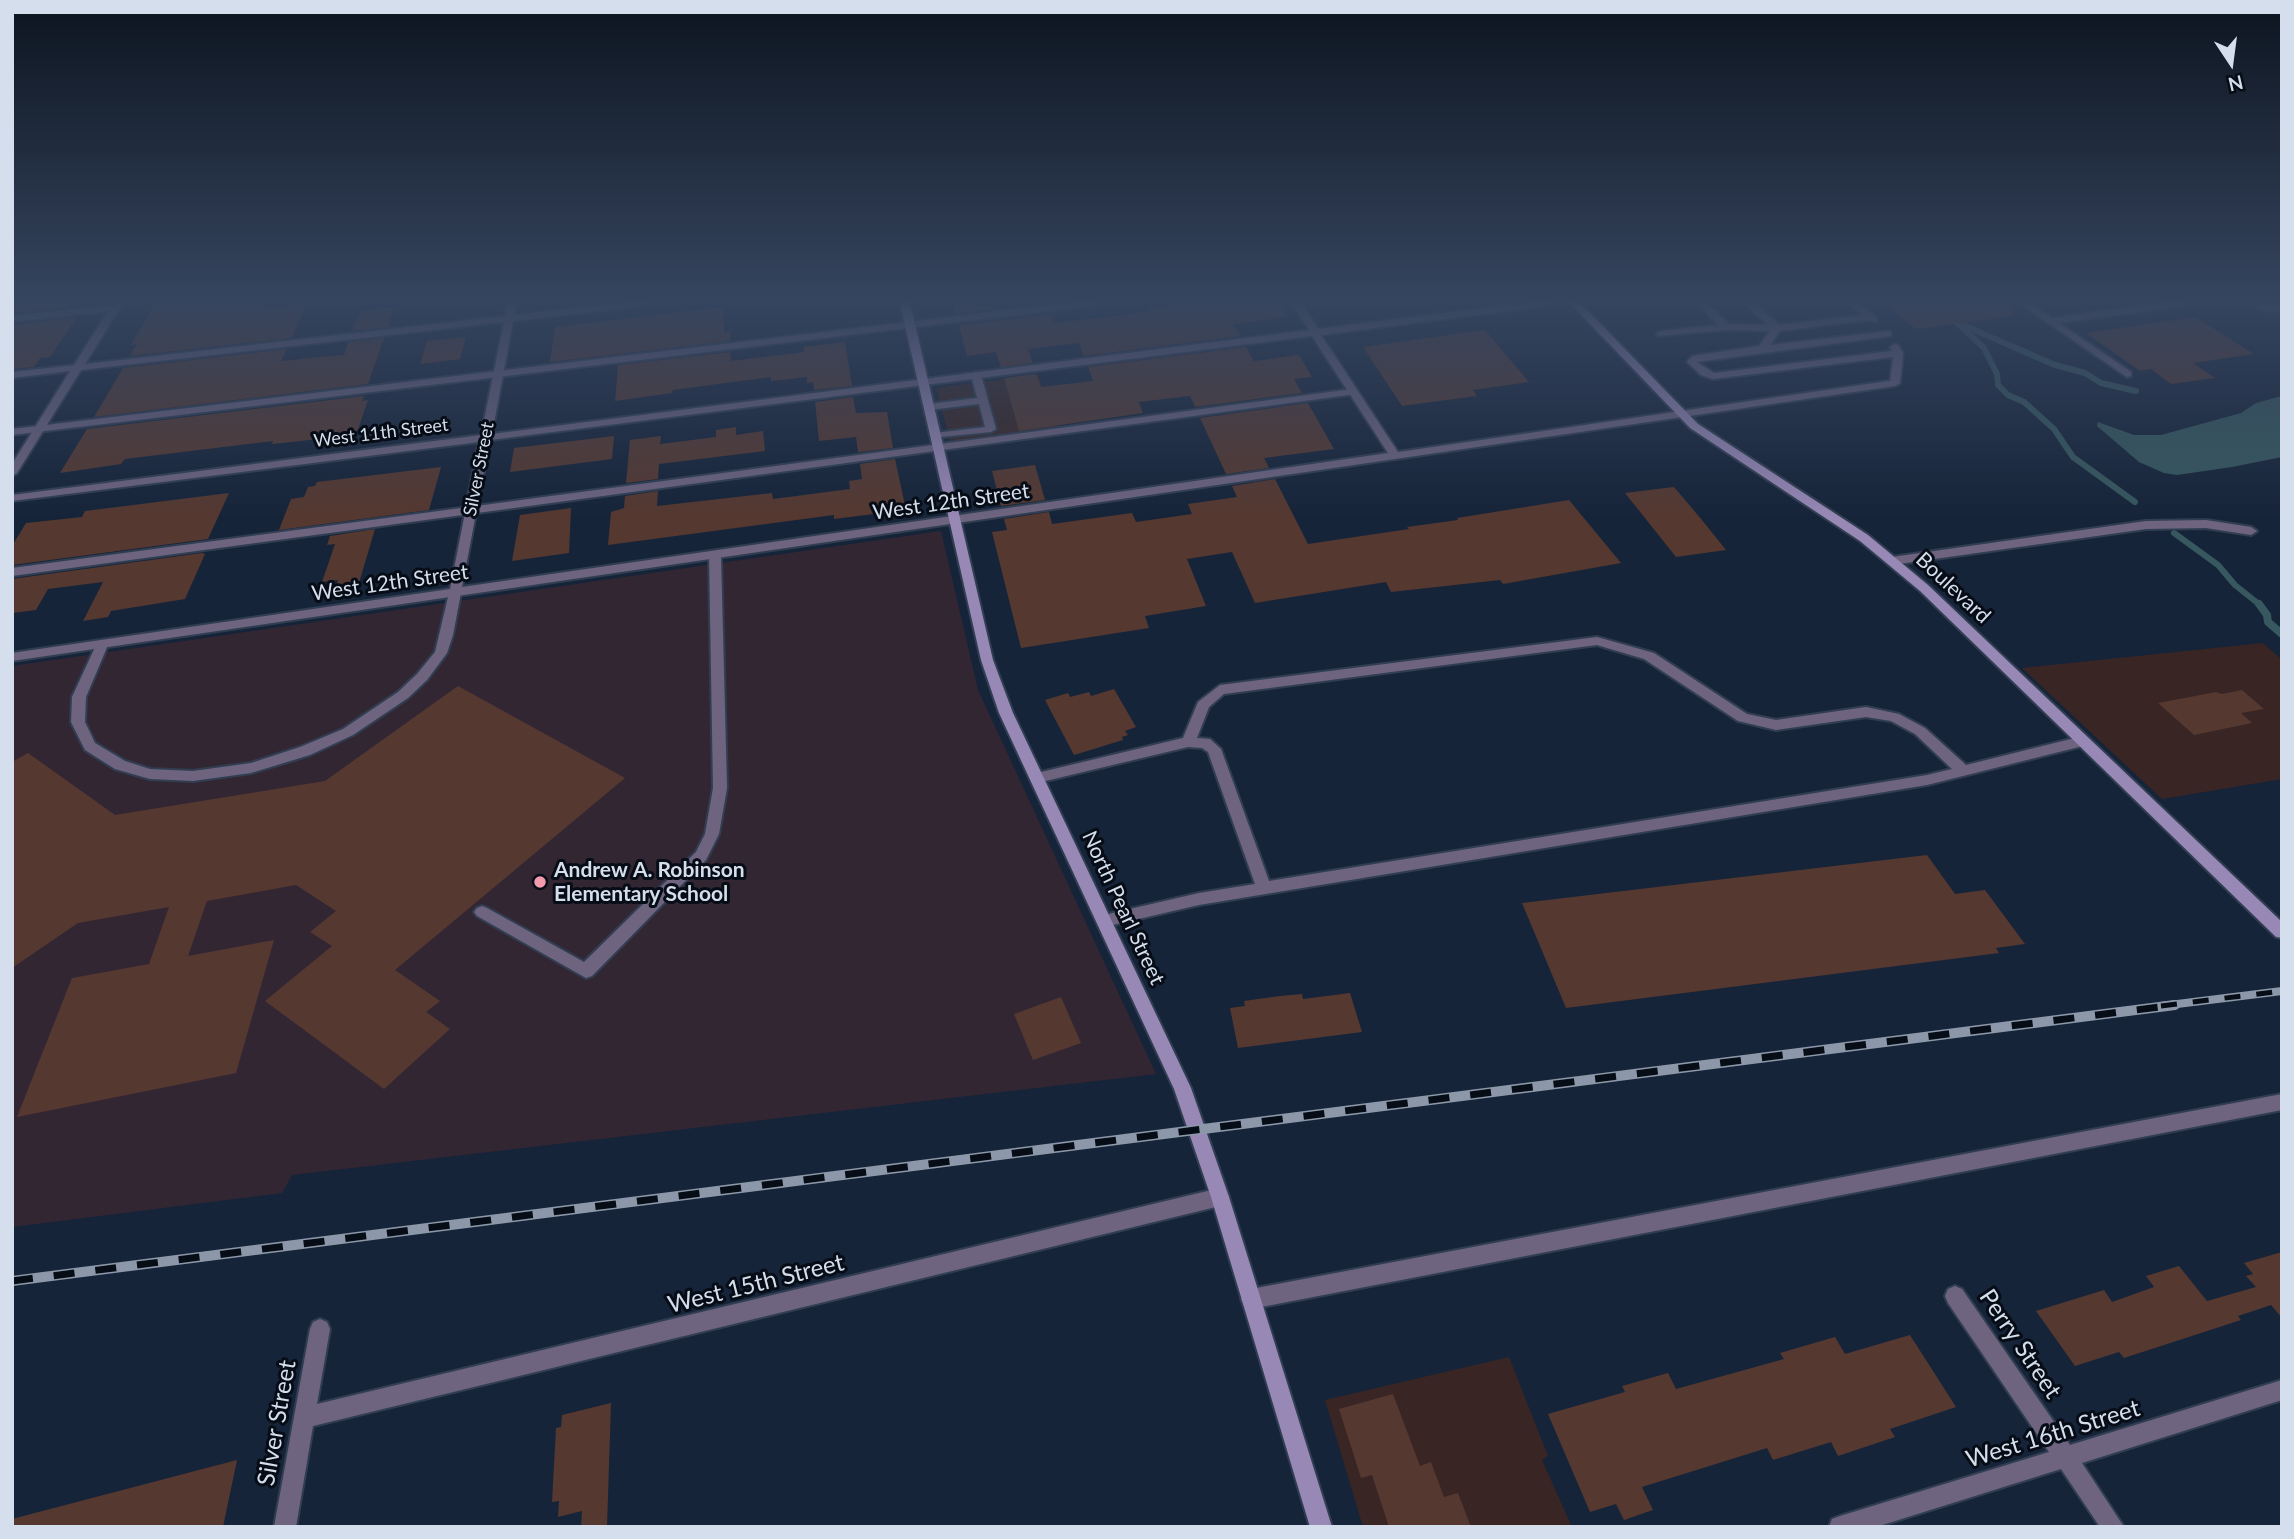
<!DOCTYPE html>
<html>
<head>
<meta charset="utf-8">
<style>
  body { margin:0 }
  #map { position:relative; width:2294px; height:1539px; overflow:hidden; background:#162439; font-family:Lato,sans-serif }
  canvas { display:block }
  .frame { position:absolute; inset:0; border:14px solid #d4deec; pointer-events:none }
  .north { position:absolute; left:2196px; top:28px; width:70px; height:70px; -webkit-text-stroke:5px #070d16; paint-order:stroke; rotate:167deg; font-size:19px; font-weight:700; line-height:28px; text-align:center; color:#d4deec }
  .north::after { content:''; display:block; margin:auto; width:24px; height:32px; background:#d4deec; clip-path:polygon(50% 0,100% 100%,50% 72%,0 100%) }
</style>
</head>
<body>
<div id="map">
<canvas width="2294" height="1539"></canvas>
<div class="frame"></div>
<div class="north">N</div>
</div>
<script>
const c = document.querySelector('canvas').getContext('2d');
c.lineJoin = 'round';
function paint(path, color) {
  c.fillStyle = color;
  c.fill(path, 'evenodd');
}
function shape(rows) {
  const path = new Path2D();
  for (const r of rows) {
    path.moveTo(r[0], r[1]);
    for (let i = 2; i < r.length; i += 2) path.lineTo(r[i], r[i + 1]);
  }
  return path;
}
function trace(path, color, width, dash) {
  c.strokeStyle = color;
  c.lineWidth = width;
  c.lineCap = dash ? 'butt' : 'round';
  c.setLineDash(dash || []);
  c.stroke(path);
}
function label(font, color, halo, rows, align = 'center') {
  c.font = font + ' Lato,sans-serif';
  c.lineWidth = 6;
  c.setLineDash([]);
  c.textBaseline = 'middle';
  c.strokeStyle = halo;
  c.fillStyle = color;
  for (const [text, x, y, turn = 0] of rows) {
    c.save();
    c.translate(x, y);
    c.rotate((+turn || 0) * Math.PI / 180);
    c.textAlign = isNaN(turn) ? turn : align;
    if (halo) c.strokeText(text, 0, 0);
    c.fillText(text, 0, 0);
    c.restore();
  }
}
paint(shape([
  [1038,375,1060,432,952,447,936,388],
  [2263,643,2282,660,2282,779,2162,799,2022,668],
  [1509,1357,1548,1456,1542,1460,1572,1527,1363,1527,1325,1400]
]), '#392524');
paint(shape([
  [941,531,978,690,1156,1074,292,1175,282,1193,12,1227,12,666]
]), '#332633');
paint(shape([
  [2282,396,2282,457,2232,467,2177,475,2164,473,2139,462,2097,426,2098,422,2134,435,2161,435,2241,413,2256,403]
]), '#36585e');
trace(shape([
  [1952,318,1984,348,1997,374,1998,385,2008,395,2024,402,2054,429,2073,457,2135,502],
  [1963,325,2055,365,2085,373,2101,383,2136,391],
  [2174,533,2218,565,2235,585,2260,605]
]), '#36585e', 6);
trace(shape([
  [2259,604,2267,615,2268,622,2282,634]
]), '#36585e', 8);
paint(shape([
  [12,303,69,303,66,308,12,313],
  [155,303,266,303,266,308,306,304,292,338,130,356,137,344,131,345],
  [953,303,977,303,978,307,992,306,994,309,956,314],
  [1211,303,1284,303,1285,317,1233,324,1240,336,1084,356,1079,343,1028,349,1033,363,1001,367,996,352,967,356,959,325,1051,314,1054,323,1149,312,1147,307],
  [1883,303,2012,303,2012,316,1916,329],
  [394,307,388,327,352,331,360,311],
  [723,307,724,332,730,331,730,341,550,362,555,327],
  [77,317,50,357,40,358,34,367,12,369,12,325],
  [2195,317,2254,354,2193,363,2215,378,2171,384,2151,369,2140,371,2086,333],
  [1485,330,1529,382,1473,390,1477,396,1402,406,1363,347],
  [466,337,460,359,420,364,427,341],
  [384,338,368,384,94,417,123,368,287,349,281,361,320,357,344,355,348,342],
  [845,342,852,386,814,390,813,382,807,383,807,377,771,381,771,377,673,390,672,393,615,401,618,365,730,352,731,361,804,352,804,347],
  [1246,347,1254,361,1299,355,1312,377,1294,379,1302,393,1195,407,1190,396,1139,402,1143,413,1019,431,1004,378,1036,374,1041,387,1093,381,1088,367],
  [364,396,362,401,368,400,356,435,272,444,273,441,125,459,121,464,60,473,87,429],
  [853,397,856,413,887,412,893,448,858,452,856,437,819,441,815,402],
  [1308,403,1334,449,1264,458,1269,468,1226,474,1200,418],
  [736,427,736,435,763,431,765,451,659,464,658,479,626,483,630,440,661,436,660,444,716,437,716,430],
  [614,436,612,459,510,472,514,448],
  [895,459,906,510,834,519,834,515,608,545,611,512,624,508,625,496,658,491,657,506,772,493,773,499,850,489,849,481,862,479,860,464],
  [1035,465,1045,500,1001,506,992,471],
  [441,467,429,510,279,530,291,499,304,497,308,487,315,486,317,482],
  [1275,479,1308,544,1409,529,1407,527,1458,520,1457,518,1569,500,1621,563,1503,584,1500,580,1391,592,1386,582,1255,603,1232,552,1187,559,1206,606,1145,616,1149,628,1021,648,992,532,1007,530,1004,519,1049,512,1052,524,1132,513,1136,522,1192,514,1188,504,1237,497,1232,486],
  [1674,487,1702,520,1726,550,1676,557,1625,493],
  [229,493,208,539,12,565,12,546,26,523,82,517,85,511],
  [571,508,569,553,512,561,520,515],
  [375,529,359,583,336,586,338,580,322,582,335,544,327,545,330,536],
  [202,553,205,554,185,599,111,611,108,617,83,621,103,582,48,589,36,610,12,613,12,579],
  [458,686,625,778,395,970,440,1001,426,1012,450,1029,384,1089,265,1001,332,946,310,932,336,911,296,885,207,901,188,956,274,940,236,1073,17,1117,72,978,149,964,169,907,78,923,12,968,12,762,28,753,115,815,325,781],
  [1114,689,1136,727,1125,731,1128,735,1122,737,1123,740,1074,755,1045,700,1068,693,1070,697,1089,692,1091,696],
  [2242,690,2264,709,2241,713,2252,723,2194,735,2158,703,2216,692,2222,694],
  [1927,855,1955,894,1985,890,2025,944,1996,948,1999,953,1566,1008,1522,903],
  [1350,993,1362,1032,1238,1048,1230,1008,1245,1006,1244,1001,1280,996,1302,994,1303,999],
  [1061,997,1081,1043,1033,1060,1014,1014],
  [2282,1252,2282,1318,2271,1305,2238,1316,2241,1320,2124,1358,2119,1352,2075,1366,2036,1311,2104,1290,2112,1302,2154,1287,2146,1276,2179,1266,2207,1301,2256,1287,2246,1276,2253,1274,2244,1263],
  [1910,1335,1956,1407,1890,1429,1895,1437,1838,1456,1831,1442,1773,1460,1767,1448,1642,1487,1653,1510,1624,1520,1616,1504,1590,1512,1548,1414,1625,1392,1622,1386,1668,1373,1676,1389,1784,1359,1780,1353,1835,1337,1845,1354],
  [1393,1394,1420,1466,1431,1462,1444,1497,1458,1493,1471,1527,1389,1527,1372,1475,1361,1478,1339,1409],
  [611,1403,607,1527,581,1527,582,1511,558,1517,559,1501,552,1502,556,1428,561,1427,562,1415],
  [237,1460,223,1527,12,1527,12,1519]
]), '#553830');
const lane = shape([
  [1067,303,1097,303,1092,306,12,435,12,429,1067,303],
  [1698,303,1706,303,1729,324,1768,325,1744,303,1755,303,1779,325,1863,315,1849,303,1860,303,1877,318,1877,322,1868,320,1780,331,1770,345,1888,331,1891,332,1891,336,1697,362,1714,373,1892,351,1890,347,1895,344,1898,345,1903,353,1900,383,1895,386,1890,383,1893,357,1713,379,1701,375,1687,362,1692,356,1759,346,1770,331,1726,330,1658,336,1656,334,1661,331,1718,325,1698,303],
  [2246,303,2282,305,2282,311,2266,311,2246,303],
  [115,305,120,308,118,310,12,322,12,316,115,305],
  [976,372,981,375,996,429,991,432,931,438,931,434,935,433,985,427,979,404,929,410,924,407,929,404,977,398,971,375,976,372],
  [1352,389,1356,390,1356,394,12,576,12,568,1352,389],
  [2206,520,2251,527,2257,531,2251,535,2206,528,2146,529,1892,565,1886,561,1892,557,2146,521,2206,520],
  [715,552,721,556,727,788,719,834,706,860,592,976,586,978,477,916,474,912,477,908,482,906,487,908,584,962,696,852,705,834,713,788,709,556,715,552],
  [455,589,461,593,453,635,447,653,427,680,408,698,353,735,310,755,251,773,193,781,150,779,115,769,85,750,71,722,72,697,96,645,102,641,108,645,86,697,85,722,95,743,125,761,150,769,193,771,251,763,300,747,343,729,398,692,417,674,435,652,449,593,455,589],
  [1597,637,1654,653,1747,714,1776,720,1866,707,1899,714,1925,728,1966,765,2083,736,2090,741,2083,746,1927,785,1199,905,1104,927,1099,926,1096,921,1099,916,1104,915,1199,893,1255,884,1208,752,1202,748,1188,747,1037,783,1030,778,1037,773,1183,738,1198,702,1220,685,1597,637],
  [1597,645,1644,659,1738,721,1776,730,1866,717,1891,721,1915,734,1952,769,1927,775,1269,881,1221,749,1210,739,1197,738,1209,707,1224,694,1597,645],
  [2282,1094,2282,1110,1251,1309,1244,1306,1241,1299,1244,1292,1251,1289,2282,1094]
]);
const street = shape([
  [113,303,123,303,85,364,505,316,507,303,517,303,514,315,618,303,649,303,644,306,513,321,492,434,1309,330,1291,303,1301,303,1318,329,1524,303,1552,303,1547,306,1321,335,1398,452,1895,380,1900,383,1895,386,12,661,12,653,450,589,479,442,12,501,12,495,481,435,504,322,81,370,17,473,12,476,12,464,70,371,12,378,12,372,74,365,113,303],
  [1312,336,1388,453,462,587,490,440,1312,336],
  [2019,303,2030,303,2052,318,2161,303,2188,303,2183,306,2059,323,2131,372,2131,376,2127,377,2019,303],
  [1220,1188,1226,1191,1229,1197,1226,1203,1220,1206,313,1426,296,1527,274,1527,310,1329,313,1322,320,1319,327,1322,330,1329,317,1404,1220,1188],
  [1955,1286,1962,1289,2070,1445,2282,1380,2282,1400,2082,1463,2124,1527,2100,1527,2061,1469,1876,1527,1829,1527,1832,1519,1840,1516,2049,1452,1948,1303,1945,1296,1948,1289,1955,1286]
]);
const secondary = shape([
  [900,303,910,303,993,660,1013,713,1191,1088,1229,1197,1332,1527,1310,1527,1211,1197,1174,1089,999,713,981,660,900,303],
  [1570,303,1580,303,1698,424,1868,535,1928,585,2282,922,2282,938,2276,937,1920,591,1860,541,1690,428,1570,303]
]);
trace(lane, '#313e52', 4);
trace(street, '#313e52', 4);
trace(secondary, '#313e52', 4);
paint(lane, '#6e6480');
paint(street, '#6e6480');
paint(secondary, '#9888b6');
const railFar1 = shape([
  [2161,1006,2282,991]
]);
const rail = shape([
  [12,1281,2175,1005]
]);
trace(railFar1, '#8c98a9', 8);
trace(rail, '#8c98a9', 10);
trace(railFar1, '#070d16', 5, [16]);
trace(rail, '#070d16', 7, [21]);
const sky = c.createLinearGradient(0, 0, 0, 519);
sky.addColorStop(0, '#0c141f');
sky.addColorStop(0.58, '#36455f');
sky.addColorStop(1, '#36455f00');
c.fillStyle = sky;
c.fillRect(0, 0, 2294, 519);
for (const [x, y, r, color] of [
  [540,882,7,"#f29aae"]
]) {
  const dot = new Path2D();
  dot.arc(x, y, r, 0, 2 * Math.PI);
  c.fillStyle = color;
  c.fill(dot);
  trace(dot, '#070d16', 2.5);
}
label('18px', '#d4deec', '#070d16', [
  ["West 11th Street",381,433,-7],
  ["Silver Street",479,469,-79]
]);
label('21px', '#d4deec', '#070d16', [
  ["West 12th Street",951,502,-8],
  ["West 12th Street",390,583,-8],
  ["Boulevard",1953,588,43],
  ["North Pearl Street",1123,908,65]
]);
label('bold 21px', '#d4deec', '#070d16', [
  ["Andrew A. Robinson",554,870],
  ["Elementary School",554,894]
], 'left');
label('24px', '#d4deec', '#070d16', [
  ["West 15th Street",756,1284,-14],
  ["Perry Street",2020,1344,56],
  ["Silver Street",277,1423,-80],
  ["West 16th Street",2053,1434,-17]
]);
</script>
</body>
</html>
